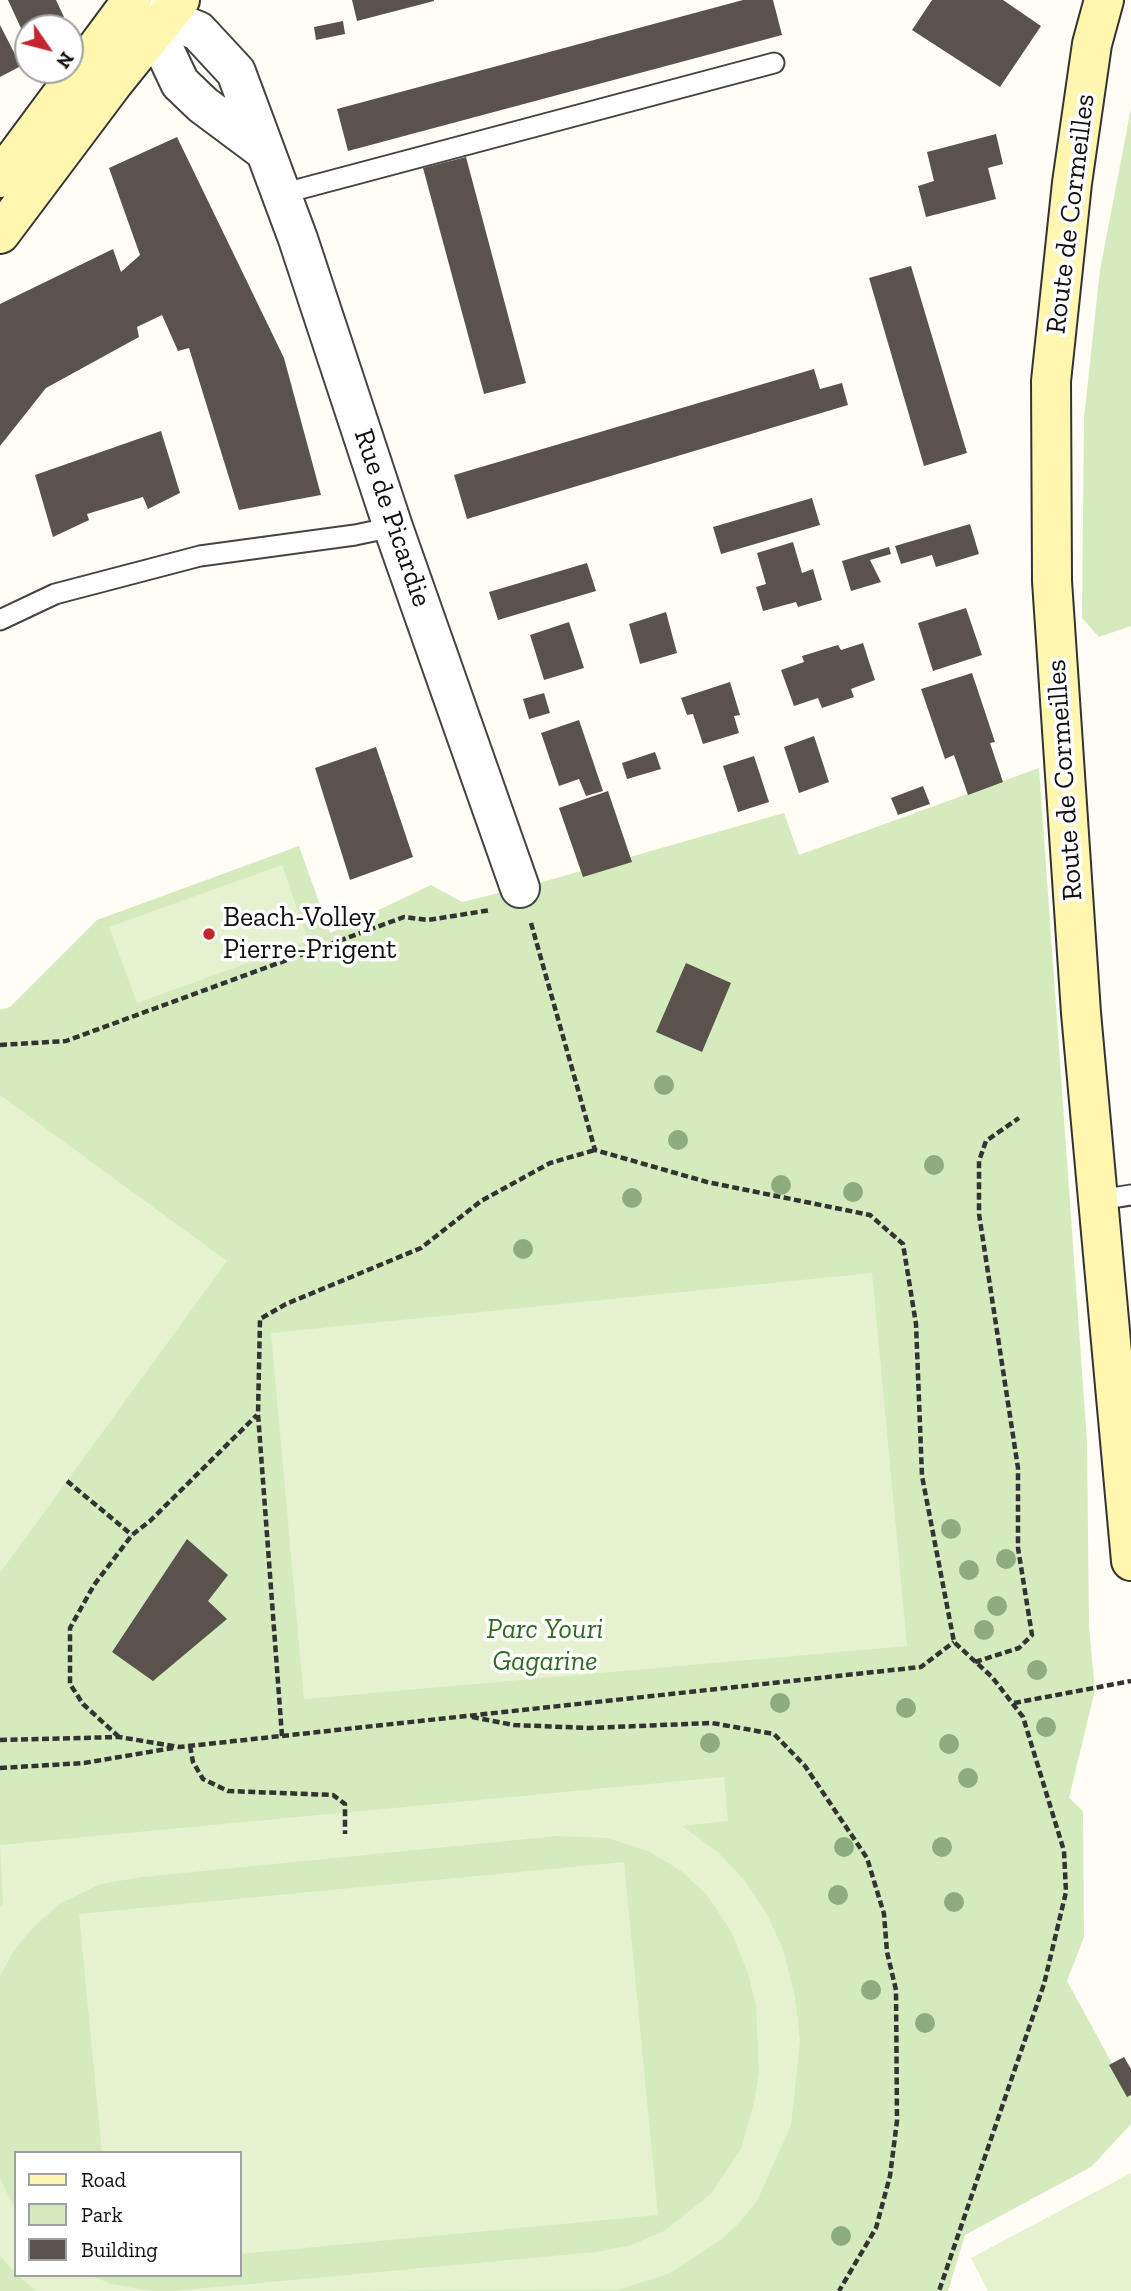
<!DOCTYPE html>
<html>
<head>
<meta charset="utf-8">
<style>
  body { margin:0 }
  #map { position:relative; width:1131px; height:2291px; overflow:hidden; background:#fffdf5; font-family:"Zilla Slab",serif }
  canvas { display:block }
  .legend { position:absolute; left:14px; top:2151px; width:228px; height:126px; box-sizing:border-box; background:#fff; border:2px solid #a0a0a0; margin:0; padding:9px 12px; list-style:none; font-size:21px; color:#111 }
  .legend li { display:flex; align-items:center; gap:14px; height:35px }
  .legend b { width:35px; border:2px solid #a0a0a0 }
  .north { position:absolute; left:14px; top:14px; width:70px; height:70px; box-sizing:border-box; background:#fff; border:2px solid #a0a0a0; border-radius:50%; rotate:125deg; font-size:19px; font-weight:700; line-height:28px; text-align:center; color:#111 }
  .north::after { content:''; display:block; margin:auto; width:24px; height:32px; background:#c4262e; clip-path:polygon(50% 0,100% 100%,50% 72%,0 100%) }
</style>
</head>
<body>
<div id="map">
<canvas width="1131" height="2291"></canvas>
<ul class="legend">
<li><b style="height:9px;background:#fff6b0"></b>Road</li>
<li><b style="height:19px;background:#d5ebbd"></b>Park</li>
<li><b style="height:19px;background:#5a524d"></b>Building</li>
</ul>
<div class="north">N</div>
</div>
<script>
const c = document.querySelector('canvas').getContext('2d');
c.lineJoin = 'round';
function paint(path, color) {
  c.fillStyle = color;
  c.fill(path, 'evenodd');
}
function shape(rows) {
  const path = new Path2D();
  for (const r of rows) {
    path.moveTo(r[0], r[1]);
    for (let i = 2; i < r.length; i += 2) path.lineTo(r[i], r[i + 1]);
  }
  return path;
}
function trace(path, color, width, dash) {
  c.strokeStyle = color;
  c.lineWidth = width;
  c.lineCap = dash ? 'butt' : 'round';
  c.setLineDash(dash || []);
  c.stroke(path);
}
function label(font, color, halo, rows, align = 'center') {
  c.font = font + ' "Zilla Slab",serif';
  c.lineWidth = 7;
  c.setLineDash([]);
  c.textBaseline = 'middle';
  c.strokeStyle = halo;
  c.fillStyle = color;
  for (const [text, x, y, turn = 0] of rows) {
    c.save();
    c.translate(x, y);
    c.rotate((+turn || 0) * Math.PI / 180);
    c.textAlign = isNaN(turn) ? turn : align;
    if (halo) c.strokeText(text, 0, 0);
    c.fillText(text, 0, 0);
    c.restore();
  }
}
paint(shape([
  [1131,108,1131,626,1099,637,1082,618,1084,418,1100,270],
  [1039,768,1087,1441,1089,1627,1095,1690,1069,1798,1083,1811,1084,1937,1067,1981,1131,2098,1131,2124,1091,2167,965,2235,948,2291,0,2291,0,1010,10,1007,97,920,299,846,330,933,431,885,462,902,532,885,784,813,799,855],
  [16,2153,240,2153,240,2275,16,2275]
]), '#d5ebbd');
paint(shape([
  [282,865,308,941,137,1003,109,927],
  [0,1095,227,1261,0,1573],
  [872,1273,907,1646,304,1699,271,1333],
  [724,1777,728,1821,682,1826,719,1853,744,1880,767,1914,784,1952,795,1997,800,2041,791,2125,757,2201,738,2224,721,2240,668,2274,617,2290,174,2291,596,2252,632,2245,664,2231,711,2194,741,2149,754,2103,759,2073,756,2006,748,1973,731,1931,707,1895,680,1870,648,1851,608,1838,557,1836,142,1877,100,1884,59,1904,31,1930,14,1950,0,1976,0,1907,3,1903,0,1845],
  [624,1862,658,2215,240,2254,240,2153,102,2153,79,1914],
  [1131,2173,1131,2291,988,2291,971,2258],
  [0,2179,16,2211,16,2274,0,2256],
  [17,2275,89,2275,111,2284,151,2291,36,2291]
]), '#e6f2cf');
paint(shape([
  [8,0,56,0,64,17,42,28,28,28,25,37],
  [352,0,434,0,434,1,357,21],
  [743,0,773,0,782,35,348,151,337,109],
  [932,0,1003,0,1041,26,1000,87,912,30],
  [343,21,345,34,316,40,314,27],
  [0,25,21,66,0,77],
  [996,134,1003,164,988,168,996,199,926,217,918,186,934,181,927,152],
  [177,137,284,358,321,495,239,510,189,348,178,351,162,315,137,327,139,337,46,388,0,446,0,304,113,249,121,272,140,255,109,168],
  [466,157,526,383,484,394,423,168],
  [911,266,967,453,924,466,869,278],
  [814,369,820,389,842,383,848,405,467,519,454,475],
  [161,431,180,493,148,509,143,497,87,514,89,520,53,537,35,475],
  [812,498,820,525,721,554,713,527],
  [970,524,979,554,936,567,932,555,901,564,895,546],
  [793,542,802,573,813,569,822,600,798,607,796,602,763,611,756,587,766,584,757,553],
  [889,547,891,554,870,560,881,582,851,591,842,561],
  [587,563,596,591,498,620,489,592],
  [966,608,982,655,933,671,918,623],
  [666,612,677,653,640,664,629,624],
  [569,622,584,668,544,680,530,635],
  [863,643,875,680,851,689,854,697,822,708,818,698,794,706,781,670,804,662,802,656,838,645,841,650],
  [972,673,995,742,990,743,1003,782,968,795,954,755,945,759,921,689],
  [730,682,740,715,734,716,739,733,703,744,693,714,687,715,681,698],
  [544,693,550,713,529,719,523,699],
  [579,720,603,791,586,796,579,779,559,786,541,733],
  [814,736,829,782,799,793,784,747],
  [376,747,413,857,350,880,315,768],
  [655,752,661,769,627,779,622,763],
  [754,756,769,802,738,812,723,766],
  [923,786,930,804,898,815,891,798],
  [608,791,632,862,583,877,559,808],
  [686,963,731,983,702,1052,656,1032],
  [187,1539,228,1575,208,1601,227,1619,153,1681,112,1652],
  [1124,2057,1131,2069,1131,2095,1127,2097,1109,2065]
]), '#5a524d');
const service = shape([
  [281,194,774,63],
  [0,620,55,594,200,556,355,535,393,527],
  [1099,1200,1131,1195]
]);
const minor = shape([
  [160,0,163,47,180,83,203,105,262,149],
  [133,34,160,23,183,25,198,31,236,72,298,239,393,527,520,888]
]);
const secondary = shape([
  [1104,0,1092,44,1072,183,1051,381,1052,581,1081,1013,1131,1561],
  [0,178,132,0],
  [0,234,114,82,180,0]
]);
trace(service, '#444', 23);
trace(minor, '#444', 42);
trace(secondary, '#333', 42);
trace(shape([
  [531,923,595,1150,707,1182,870,1215,903,1244,916,1324,922,1476,954,1642,992,1677,1023,1717,1064,1851,1066,1892,1044,1984,939,2291],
  [0,1045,66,1041,404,917,428,920,491,910],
  [67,1481,132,1535],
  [975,1662,1019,1648,1032,1635,1018,1548,1018,1468,979,1214,979,1161,986,1141,1019,1118],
  [1014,1703,1131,1681],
  [472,1717,514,1725,589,1728,712,1723,774,1734,805,1766,867,1858,884,1914,887,1952,896,1990,897,2121,890,2176,876,2228,839,2291],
  [282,1736,258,1414,260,1319,286,1304,421,1248,481,1201,550,1163,595,1150],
  [119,1737,83,1704,70,1684,70,1628,94,1585,132,1535,150,1521,257,1415],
  [0,1740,119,1737,179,1747,921,1667,954,1642],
  [190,1746,193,1762,203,1779,228,1791,333,1795,345,1804,345,1834],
  [0,1768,84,1763,173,1748]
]), '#333', 4.5, [7, 3.5]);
trace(service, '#fff', 19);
trace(minor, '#fff', 38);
trace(secondary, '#fff6b0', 38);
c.fillStyle = '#8dad7f';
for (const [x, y] of [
  [664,1085],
  [678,1140],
  [934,1165],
  [781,1185],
  [853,1192],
  [632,1198],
  [523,1249],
  [951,1529],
  [1006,1559],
  [969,1570],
  [997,1606],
  [984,1630],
  [1037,1670],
  [780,1703],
  [906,1708],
  [1046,1727],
  [710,1743],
  [949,1744],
  [968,1778],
  [844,1847],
  [942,1847],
  [838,1895],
  [954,1902],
  [871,1990],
  [925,2023],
  [841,2236]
]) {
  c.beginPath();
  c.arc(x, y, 10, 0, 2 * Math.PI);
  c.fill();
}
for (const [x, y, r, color] of [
  [209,934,7,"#c4262e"]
]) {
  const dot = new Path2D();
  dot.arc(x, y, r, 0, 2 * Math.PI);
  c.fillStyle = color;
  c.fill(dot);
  trace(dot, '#fff', 2.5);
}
label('28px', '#111', '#fff', [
  ["Route de Cormeilles",1071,214,-83],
  ["Rue de Picardie",392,518,71],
  ["Route de Cormeilles",1065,780,-94]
]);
label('28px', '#111', '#fff', [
  ["Beach-Volley",223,918],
  ["Pierre-Prigent",223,950]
], 'left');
label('italic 28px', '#2f6b1f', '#fff', [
  ["Parc Youri",545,1630],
  ["Gagarine",545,1662]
]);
</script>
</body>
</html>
